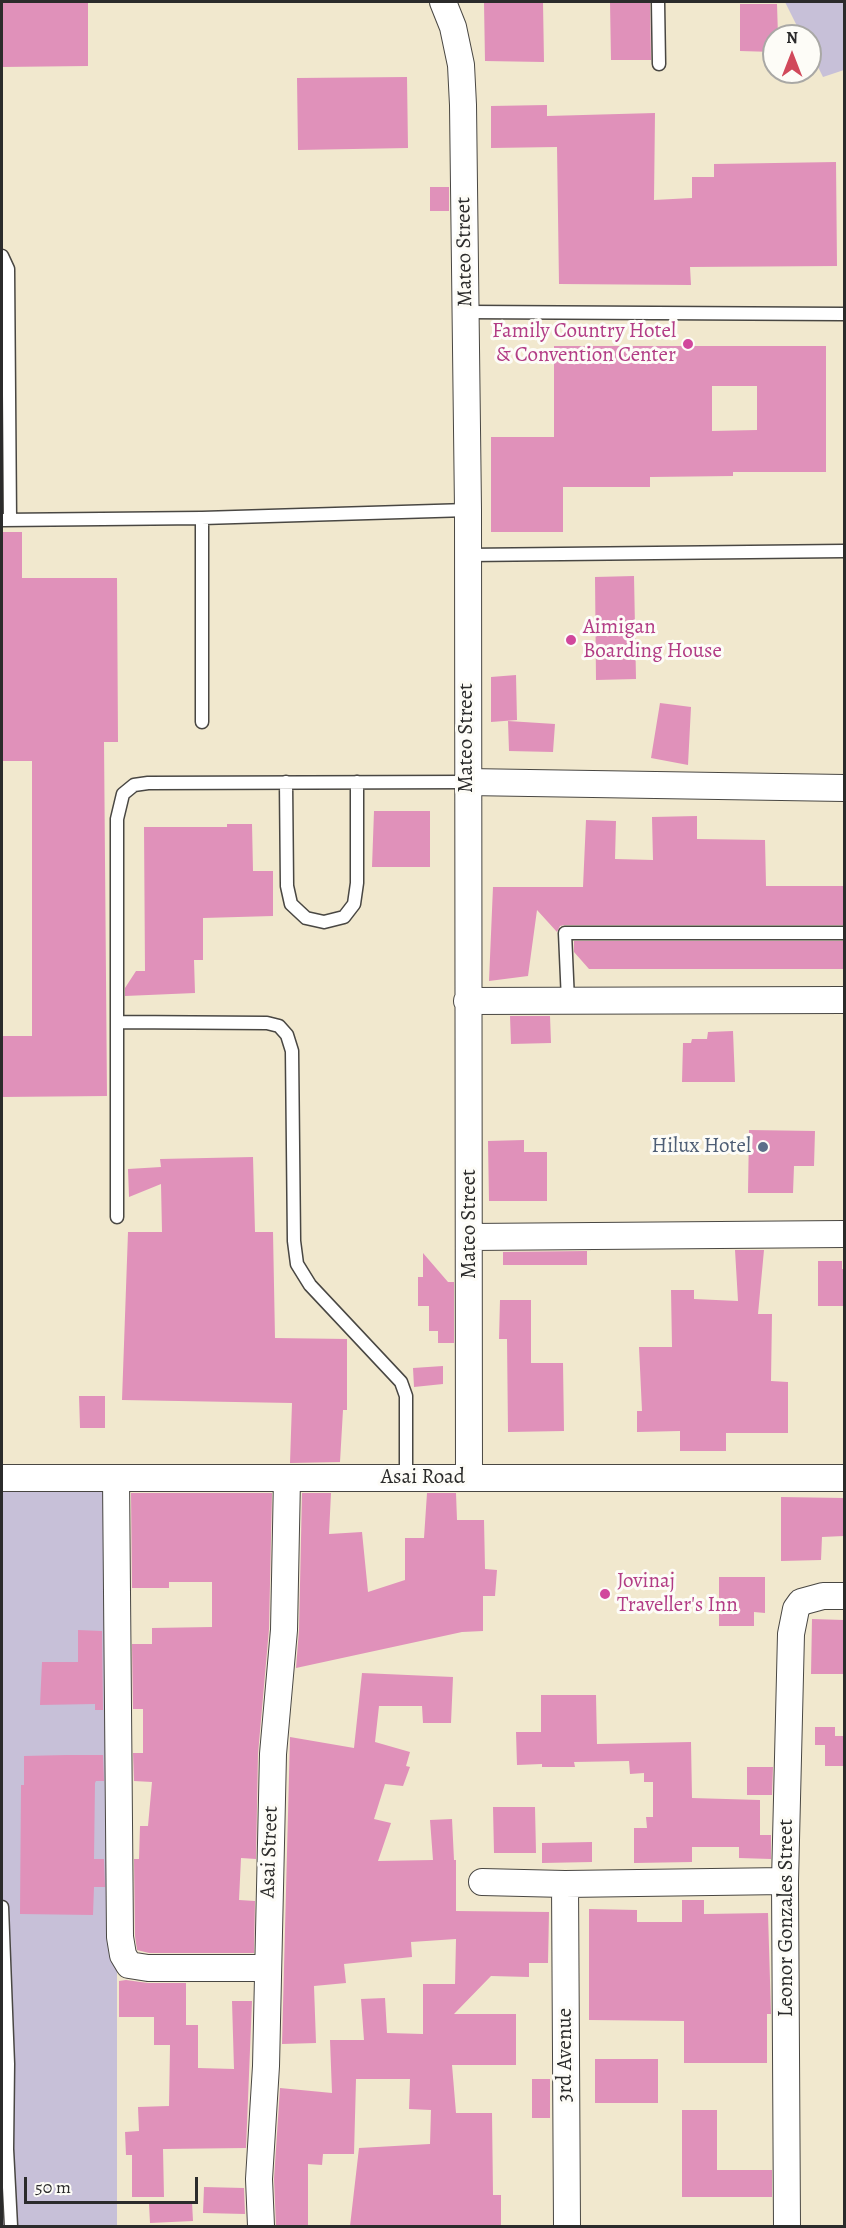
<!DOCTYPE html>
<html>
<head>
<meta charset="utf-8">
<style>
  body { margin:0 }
  #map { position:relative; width:846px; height:2228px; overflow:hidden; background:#f1e8ce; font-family:Alegreya,serif }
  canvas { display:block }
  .frame { position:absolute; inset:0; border:3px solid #2b2b2b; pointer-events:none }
  .north { position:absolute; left:762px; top:24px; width:60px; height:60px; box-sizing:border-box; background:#fdfcf7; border:2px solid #a9a8a5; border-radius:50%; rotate:0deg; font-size:16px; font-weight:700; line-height:24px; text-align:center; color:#2b2b2b }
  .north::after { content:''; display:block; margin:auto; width:21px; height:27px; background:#d1495b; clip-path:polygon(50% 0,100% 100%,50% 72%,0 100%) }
  .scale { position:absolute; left:24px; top:2177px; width:174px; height:27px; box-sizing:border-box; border:3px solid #2b2b2b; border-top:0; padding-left:8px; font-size:18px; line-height:21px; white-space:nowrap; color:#2b2b2b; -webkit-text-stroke:4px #fdfcf7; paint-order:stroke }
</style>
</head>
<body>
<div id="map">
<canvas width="846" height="2228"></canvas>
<div class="frame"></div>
<div class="north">N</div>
<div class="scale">50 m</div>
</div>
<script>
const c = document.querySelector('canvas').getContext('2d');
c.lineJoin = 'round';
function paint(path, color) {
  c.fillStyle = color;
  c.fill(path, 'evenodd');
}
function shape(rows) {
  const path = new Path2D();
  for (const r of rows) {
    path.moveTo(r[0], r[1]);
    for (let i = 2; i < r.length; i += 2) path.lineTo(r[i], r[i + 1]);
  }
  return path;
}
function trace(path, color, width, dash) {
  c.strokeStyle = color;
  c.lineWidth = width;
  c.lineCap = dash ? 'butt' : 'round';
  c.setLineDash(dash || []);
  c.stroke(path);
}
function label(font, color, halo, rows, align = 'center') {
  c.font = font + ' Alegreya,serif';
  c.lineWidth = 6;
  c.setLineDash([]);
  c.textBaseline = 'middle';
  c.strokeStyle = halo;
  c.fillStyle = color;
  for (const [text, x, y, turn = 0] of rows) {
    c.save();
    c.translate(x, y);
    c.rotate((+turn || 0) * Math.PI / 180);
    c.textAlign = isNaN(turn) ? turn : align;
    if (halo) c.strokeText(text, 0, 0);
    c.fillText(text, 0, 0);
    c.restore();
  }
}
paint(shape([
  [785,2,844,2,844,70,823,77,810,51,810,36,802,36],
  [2,1485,117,1485,117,2226,2,2226]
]), '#c7c0d8');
paint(shape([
  [2,2,88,2,88,66,2,67],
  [543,2,544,62,485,61,484,3],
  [610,2,650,2,651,60,611,60],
  [740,4,777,4,778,36,774,36,774,52,740,51],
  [407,77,408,148,298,150,297,78],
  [547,105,547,116,655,113,654,200,692,198,692,177,714,177,714,164,836,162,837,266,690,267,691,285,559,284,557,147,491,148,491,106],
  [430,187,449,187,449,211,430,211],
  [554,346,826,346,826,472,733,472,733,476,650,477,650,487,563,487,563,532,491,532,491,437,554,437],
  [712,386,757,386,757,430,712,431],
  [2,532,22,532,22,578,117,578,118,742,104,742,107,1096,2,1097,2,1036,32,1036,32,761,2,761],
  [634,576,636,679,596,680,595,577],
  [516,675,517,720,491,722,491,677],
  [660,703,691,707,688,765,651,758],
  [508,721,555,724,553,752,509,751],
  [374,811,430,811,430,867,372,867],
  [697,816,697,839,765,840,766,886,844,886,844,925,565,925,560,926,557,932,537,910,528,976,489,981,493,887,583,887,586,820,616,821,615,859,653,860,652,817],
  [227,824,252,824,253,871,273,871,273,916,203,918,203,960,194,960,195,993,125,996,125,988,136,971,145,971,144,827,227,827],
  [574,941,844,941,844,969,589,969,574,952],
  [510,1016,550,1016,551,1043,511,1044],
  [733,1031,735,1082,682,1082,683,1043,691,1043,692,1039,707,1039,708,1032],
  [749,1130,815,1131,814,1166,794,1166,793,1193,748,1193],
  [524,1140,524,1152,547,1152,547,1201,489,1201,488,1141],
  [253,1157,255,1232,273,1232,275,1338,347,1339,347,1410,343,1410,340,1462,290,1463,292,1403,122,1400,128,1232,162,1232,161,1184,129,1197,128,1169,161,1167,160,1159],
  [735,1250,764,1250,758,1314,772,1314,771,1381,788,1382,788,1433,726,1433,726,1451,680,1451,680,1431,637,1432,637,1411,642,1411,639,1347,672,1347,671,1290,694,1290,694,1299,738,1301],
  [587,1251,587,1265,503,1265,503,1252],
  [423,1253,448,1282,454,1282,454,1343,438,1343,438,1331,429,1331,429,1306,418,1306,418,1277,423,1277],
  [818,1261,842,1261,842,1269,844,1269,844,1306,818,1306],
  [500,1300,531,1300,531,1363,563,1363,564,1431,508,1432,507,1339,499,1339],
  [443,1366,443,1384,414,1387,413,1368],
  [79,1396,105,1396,105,1428,80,1428],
  [131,1493,272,1493,269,1629,258,1754,256,1859,241,1858,239,1900,255,1901,254,1953,149,1953,137,1950,135,1936,134,1859,139,1859,140,1826,148,1826,152,1782,134,1781,133,1753,143,1753,143,1709,133,1709,132,1644,152,1644,152,1628,212,1627,212,1582,169,1582,169,1588,132,1588],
  [302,1493,331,1493,329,1534,362,1532,368,1592,405,1580,405,1538,424,1538,427,1493,456,1493,457,1520,484,1520,485,1569,497,1570,495,1596,483,1596,483,1631,462,1632,296,1668,299,1630],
  [781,1497,844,1498,844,1536,822,1537,821,1560,781,1561],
  [719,1577,765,1577,765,1613,754,1612,754,1626,719,1626],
  [812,1619,844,1620,844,1674,811,1674],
  [78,1630,102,1631,103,1710,95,1710,95,1704,40,1705,42,1662,78,1662],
  [362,1673,453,1677,451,1723,423,1723,422,1706,379,1706,375,1742,410,1752,406,1766,410,1767,403,1786,385,1784,374,1819,391,1823,378,1861,433,1860,430,1820,452,1819,454,1860,456,1860,456,1911,549,1912,548,1963,529,1963,529,1977,491,1976,454,2014,516,2014,516,2065,452,2065,456,2113,492,2113,493,2195,501,2195,501,2226,350,2226,359,2148,430,2144,431,2110,409,2109,410,2079,356,2079,354,2154,323,2154,322,2165,308,2164,308,2226,276,2226,274,2179,280,2088,332,2093,330,2040,364,2040,361,1999,385,1998,387,2033,423,2034,423,1984,455,1984,456,1939,411,1942,412,1957,344,1964,346,1983,314,1986,316,2043,282,2044,290,1737,354,1748],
  [541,1695,596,1695,597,1744,691,1742,692,1798,760,1800,760,1835,771,1835,771,1859,739,1858,739,1847,692,1847,692,1862,634,1863,634,1828,647,1828,646,1817,653,1817,653,1782,644,1782,644,1773,630,1774,629,1761,574,1762,575,1767,542,1767,542,1764,517,1765,516,1732,541,1732],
  [815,1727,835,1727,835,1736,844,1736,844,1766,825,1766,825,1745,815,1745],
  [66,1755,103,1755,104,1781,96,1781,95,1783,94,1859,104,1859,105,1887,94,1887,93,1915,20,1914,21,1785,24,1785,24,1756],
  [747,1767,773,1767,772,1795,747,1795],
  [493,1807,535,1807,536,1853,494,1853],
  [592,1842,592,1862,542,1863,542,1843],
  [682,1900,704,1900,704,1914,768,1913,771,2014,767,2014,767,2063,684,2063,684,2021,589,2020,589,1909,637,1910,637,1922,682,1922],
  [126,1980,148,1983,186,1983,186,2025,198,2025,198,2068,234,2069,232,2001,252,2001,246,2148,163,2149,164,2197,132,2197,132,2155,126,2155,125,2132,139,2131,138,2107,169,2106,170,2045,154,2045,154,2017,119,2017,119,1981],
  [595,2059,658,2059,658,2103,595,2103],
  [532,2079,550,2079,550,2118,532,2118],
  [682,2110,717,2110,717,2170,772,2170,772,2197,682,2197],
  [204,2187,244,2188,245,2214,203,2213],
  [192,2202,193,2221,150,2223,149,2203]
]), '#e091ba');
const service = shape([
  [658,2,659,64],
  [2,256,8,269,10,520],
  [466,312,844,314],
  [202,518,202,722],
  [2,520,202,518,468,510],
  [467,555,844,551],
  [286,782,287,886,291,904,306,918,324,922,344,917,354,904,357,883,357,782],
  [568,1001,565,933,844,933],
  [117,1022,267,1023,279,1026,287,1035,292,1051,294,1241,297,1264,310,1285,401,1382,406,1396,406,1478],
  [117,1217,117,819,123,794,134,785,148,783,467,782],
  [2,1907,8,2064,7,2149,11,2226]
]);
const minor = shape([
  [443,2,453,27,461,65,463,105,468,510,469,1478],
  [467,782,844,788],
  [467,1001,844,1000],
  [470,1237,844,1234],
  [2,1478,844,1478],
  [116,1478,120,1937,123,1955,129,1965,148,1968,268,1968],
  [482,1882,565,1884,785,1881],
  [565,1884,567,2226],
  [261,2226,259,2179,266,2066,273,1754,284,1630,287,1478],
  [787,2226,785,1881,791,1634,796,1609,801,1602,823,1596,844,1596]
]);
trace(service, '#494743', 15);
trace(minor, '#494743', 28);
trace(service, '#fff', 12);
trace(minor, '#fff', 26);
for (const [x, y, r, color] of [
  [688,344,6,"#d1479c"],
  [571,640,6,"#d1479c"],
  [763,1147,6,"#5c6f8a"],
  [605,1594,6,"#d1479c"]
]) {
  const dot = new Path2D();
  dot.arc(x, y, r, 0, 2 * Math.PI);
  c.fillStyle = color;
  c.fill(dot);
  trace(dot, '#fdfcf7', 2);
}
label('21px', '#2b2b2b', '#fdfcf7', [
  ["Mateo Street",465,252,-91],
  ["Mateo Street",467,738,-90],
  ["Mateo Street",470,1224,-90],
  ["Asai Road",423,1478],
  ["Asai Street",270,1852,-88],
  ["Leonor Gonzales Street",787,1918,-90],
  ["3rd Avenue",566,2055,-90]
]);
label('21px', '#b23c85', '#fdfcf7', [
  ["Family Country Hotel",676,332,"right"],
  ["& Convention Center",676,356,"right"],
  ["Aimigan",583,628],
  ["Boarding House",583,652],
  ["Jovinaj",617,1582],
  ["Traveller's Inn",617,1606]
], 'left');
label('21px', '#4e5e75', '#fdfcf7', [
  ["Hilux Hotel",751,1147]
], 'right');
</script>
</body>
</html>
